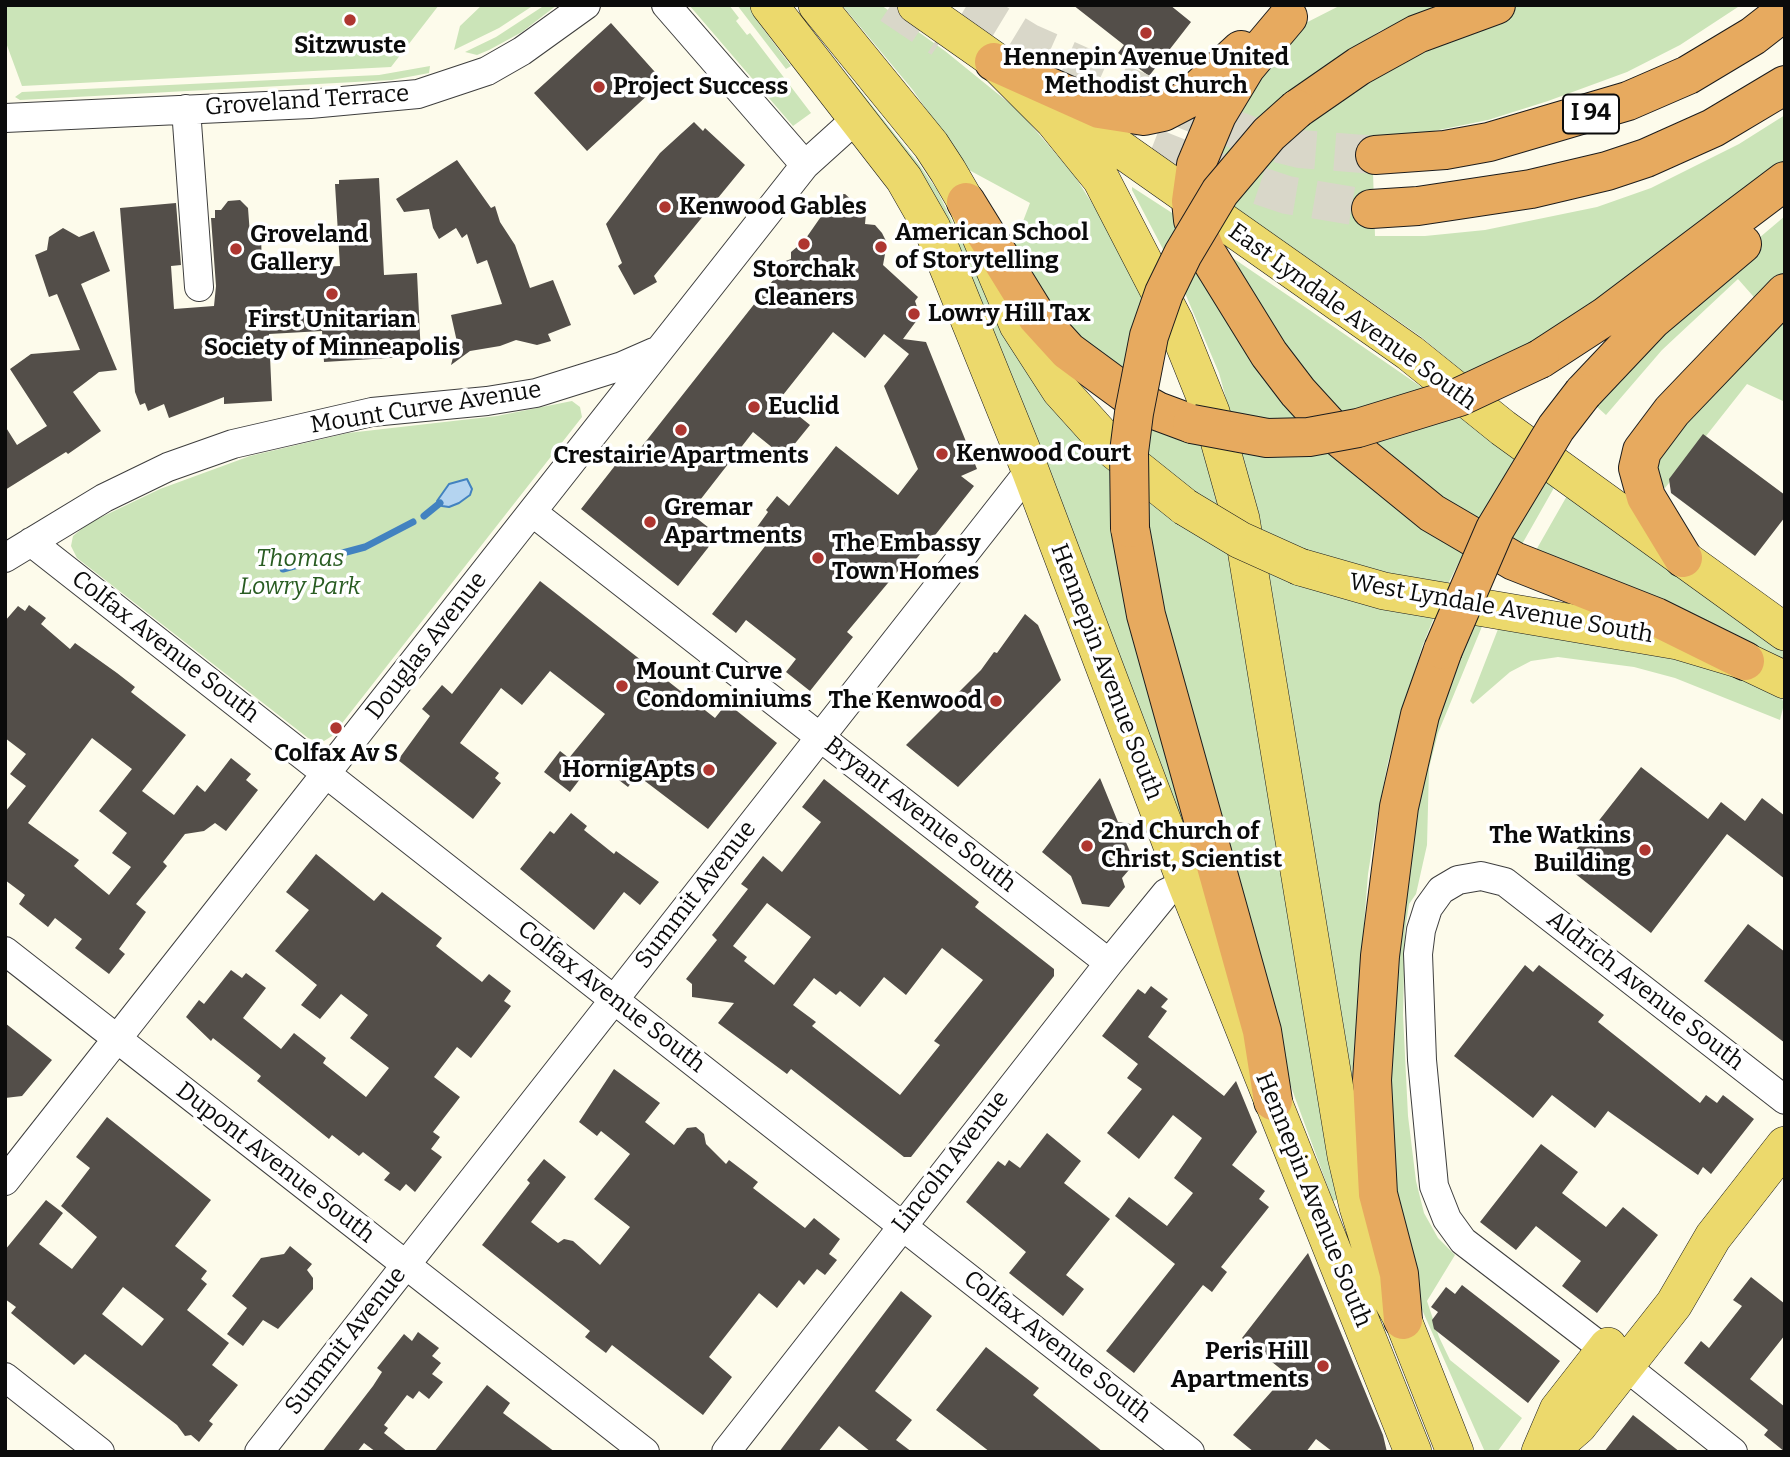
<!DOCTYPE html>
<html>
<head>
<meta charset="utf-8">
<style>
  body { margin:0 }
  #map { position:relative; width:1790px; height:1457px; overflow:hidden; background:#fdfbeb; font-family:Bitter,serif }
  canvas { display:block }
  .frame { position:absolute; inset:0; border:7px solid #0b0b0b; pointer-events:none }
</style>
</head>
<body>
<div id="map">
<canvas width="1790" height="1457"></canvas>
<div class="frame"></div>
</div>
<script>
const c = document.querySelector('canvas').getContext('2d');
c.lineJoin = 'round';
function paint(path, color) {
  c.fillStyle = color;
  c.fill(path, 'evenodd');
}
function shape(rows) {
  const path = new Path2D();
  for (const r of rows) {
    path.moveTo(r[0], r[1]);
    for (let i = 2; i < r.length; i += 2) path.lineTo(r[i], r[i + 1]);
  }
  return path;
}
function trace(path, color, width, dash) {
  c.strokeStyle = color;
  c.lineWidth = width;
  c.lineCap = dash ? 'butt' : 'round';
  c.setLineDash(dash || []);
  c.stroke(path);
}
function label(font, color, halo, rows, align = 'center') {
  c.font = font + ' Bitter,serif';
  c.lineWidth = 7;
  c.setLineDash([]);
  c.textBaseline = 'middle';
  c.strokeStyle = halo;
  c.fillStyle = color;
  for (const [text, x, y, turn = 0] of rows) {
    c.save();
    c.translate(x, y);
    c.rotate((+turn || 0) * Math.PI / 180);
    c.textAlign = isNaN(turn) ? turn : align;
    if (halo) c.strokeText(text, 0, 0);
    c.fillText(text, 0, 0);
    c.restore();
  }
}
paint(shape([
  [5,5,439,5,391,67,22,86,5,40],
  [482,5,534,5,499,28,454,50,460,26],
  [545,5,557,5,522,32,489,50,477,55,465,52,496,37],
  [689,5,729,5,739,18,736,21,747,35,750,33,811,113,793,126],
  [737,5,750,5,758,22,791,66,786,69],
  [842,5,881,5,945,51,1019,111,1074,175,1095,208,1144,301,1121,382,1082,354,1004,233,1017,237,1030,203,969,170,912,89],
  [1341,5,1438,5,1380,31,1299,85,1206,185,1205,164,1290,31],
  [1522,5,1741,5,1680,45,1627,72,1548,101,1488,120,1424,133,1372,139,1375,236,1425,236,1485,230,1597,207,1651,188,1739,144,1785,115,1785,162,1680,243,1474,381,1420,336,1230,204,1243,186,1338,93,1497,12],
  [430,66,429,73,392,80,20,100,15,97,22,92,379,75],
  [850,78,918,163,937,190,975,268,1111,466,1227,935,1072,538,845,83],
  [1132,187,1183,220,1165,253,1132,190],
  [1785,216,1785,277,1760,304,1738,279,1662,350,1606,415,1596,406,1733,260],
  [1218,248,1305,307,1436,397,1337,423],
  [1195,260,1312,426,1233,424,1219,373,1182,286],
  [1785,306,1783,401,1747,384,1665,488,1650,481,1659,444],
  [572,401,580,407,582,417,332,736,324,741,318,742,308,738,77,558,71,546,73,536,89,523,160,489,250,456,348,433,497,416],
  [1459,416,1517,458,1475,530,1358,447],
  [1146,425,1203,446,1223,513,1143,460],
  [1336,451,1466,548,1446,588,1382,577,1260,533,1240,452],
  [1543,476,1555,486,1517,553,1502,546],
  [1568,494,1785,651,1785,663,1531,559],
  [1143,498,1188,530,1234,556,1343,1198,1333,1201,1286,1073,1174,663],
  [1267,572,1435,615,1422,647,1388,762,1377,818,1368,874,1352,1078],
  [1466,623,1483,624,1438,733,1429,768,1427,845,1416,894,1409,904,1405,931,1403,1015,1408,1116,1416,1181,1424,1213,1438,1238,1455,1255,1427,1301,1439,1337,1450,1360,1522,1418,1497,1452,1485,1452,1412,1287,1382,1125,1413,791],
  [1500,624,1678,653,1780,693,1784,704,1780,720,1675,678,1634,667,1558,657,1531,661,1510,672,1473,704,1470,701]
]), '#cbe4b8');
const water = shape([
  [467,479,472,489,470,495,459,503,449,507,442,506,437,501,449,484,467,479]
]);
paint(water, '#b4d4f0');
trace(water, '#4282c0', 2);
trace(shape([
  [424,516,440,503],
  [283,569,365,547,413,522]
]), '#4282c0', 7);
paint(shape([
  [1073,5,1170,5,1191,22,1149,76,1118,53,1124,45],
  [611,23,663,81,587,151,534,93],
  [694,122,703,131,705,128,745,165,654,276,657,282,634,295,618,266,622,263,606,224,660,153],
  [457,160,491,208,495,206,500,222,515,245,530,288,553,280,571,325,548,334,551,341,537,345,516,340,500,346,470,351,451,365,457,342,451,315,502,304,487,260,477,264,467,234,462,238,456,228,439,239,433,228,429,209,404,212,396,199],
  [379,178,384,275,417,273,421,356,324,362,322,331,269,334,272,401,224,404,224,397,169,418,164,404,148,411,145,403,140,405,135,392,120,208,176,203,181,265,171,266,174,309,214,306,216,286,211,218,215,218,215,210,221,210,228,201,240,200,248,208,250,235,261,235,262,270,340,266,335,184,339,184,339,180],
  [845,194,866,213,865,224,875,225,882,233,887,243,883,265,918,297,915,301,920,316,903,339,926,342,977,469,961,476,974,486,913,563,908,559,847,632,853,637,810,691,786,672,796,659,746,620,736,633,712,614,766,545,752,534,768,512,766,510,777,496,789,506,836,446,898,495,918,469,884,386,909,354,884,334,865,358,833,332,779,400,810,425,784,457,753,432,690,513,718,535,678,586,581,509,621,458,628,464,774,279,783,262,791,259,791,252,804,241,836,195],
  [63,228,79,237,94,231,110,271,81,284,117,370,99,372,73,392,101,431,68,454,66,452,5,490,5,426,17,445,47,426,10,369,31,354,80,350,57,294,49,297,35,255,47,250,49,237],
  [1703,434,1785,495,1785,517,1755,556,1671,493,1669,479],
  [540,581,715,718,727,703,777,743,708,829,637,775,628,787,594,761,570,792,544,772,560,751,569,758,605,714,550,671,522,705,501,688,460,743,499,773,495,778,501,783,473,819,398,760,430,716,422,709,442,685,452,694],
  [29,605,46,618,41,624,70,649,75,643,117,673,135,687,131,692,186,735,142,791,174,815,197,785,205,792,231,758,251,774,246,780,258,790,226,831,215,823,204,831,185,834,163,862,167,866,136,904,146,912,119,949,125,954,109,974,75,948,82,939,55,918,48,927,19,904,25,895,5,880,5,812,26,786,10,774,26,754,5,738,5,621,18,606,25,611],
  [92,738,132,769,99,811,127,833,112,853,131,867,109,895,74,866,79,860,28,823],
  [1025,614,1038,625,1061,680,958,787,906,745,981,670,994,652,997,653],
  [1641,767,1708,819,1721,802,1745,821,1762,798,1785,816,1785,879,1727,834,1651,933,1564,865],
  [1100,778,1118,822,1137,825,1125,840,1135,863,1122,878,1125,887,1109,907,1082,904,1071,876,1042,852],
  [824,779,979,902,975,907,1054,969,1054,976,911,1157,904,1157,791,1069,787,1074,718,1023,734,1003,692,997,692,984,686,979,717,940,712,935,748,889,741,884,763,856,782,872,821,822,802,807],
  [767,903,811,937,774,985,744,961,747,957,733,946],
  [942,948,983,980,934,1041,940,1045,900,1095,812,1026,816,1022,793,1005,814,978,836,995,840,991,860,1007,884,977,906,995],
  [571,813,587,826,584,830,614,854,616,851,659,882,640,905,624,892,594,930,520,869,550,831,554,834],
  [316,854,374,901,382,892,417,919,442,938,436,946,482,982,489,974,511,991,504,1001,511,1006,471,1058,457,1047,434,1077,460,1097,433,1132,440,1137,431,1149,442,1157,415,1192,406,1184,400,1191,384,1180,390,1173,363,1152,359,1156,332,1135,329,1139,257,1081,261,1076,213,1038,211,1041,186,1017,199,1000,204,1004,231,970,242,978,246,973,266,988,243,1018,281,1049,294,1033,326,1058,323,1063,366,1097,389,1068,350,1038,368,1015,341,994,320,1019,301,1005,317,985,275,951,309,910,286,892],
  [1748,924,1785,952,1785,1043,1704,981],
  [1525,965,1533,972,1539,965,1604,1015,1598,1022,1700,1103,1706,1095,1717,1103,1723,1095,1754,1119,1711,1174,1703,1167,1698,1175,1608,1111,1595,1128,1552,1095,1533,1118,1454,1056],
  [1151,986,1168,999,1161,1007,1167,1011,1148,1037,1224,1096,1236,1081,1257,1132,1232,1165,1265,1191,1259,1199,1269,1207,1221,1267,1227,1272,1212,1292,1203,1285,1134,1373,1106,1351,1175,1264,1115,1216,1129,1197,1167,1226,1193,1193,1174,1178,1202,1138,1173,1115,1139,1159,1107,1133,1142,1089,1127,1078,1138,1064,1102,1036,1138,989,1145,994],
  [5,1023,52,1060,22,1096,5,1098],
  [614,1069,660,1103,645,1122,674,1145,687,1128,696,1127,704,1134,706,1144,726,1164,729,1160,758,1182,753,1188,805,1228,814,1218,840,1239,829,1254,837,1260,825,1275,817,1269,804,1285,799,1280,777,1308,759,1293,709,1357,732,1377,703,1415,612,1345,606,1353,585,1337,590,1331,482,1245,530,1183,527,1180,544,1159,566,1177,531,1222,558,1243,564,1239,573,1241,600,1265,630,1227,594,1199,630,1154,601,1131,597,1136,579,1122],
  [107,1117,211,1200,175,1246,207,1271,201,1279,207,1284,187,1310,229,1343,212,1365,238,1385,209,1421,213,1424,199,1442,191,1435,185,1436,177,1425,85,1354,74,1365,11,1313,16,1307,5,1299,5,1250,46,1200,63,1213,39,1244,72,1269,97,1237,61,1206,90,1168,76,1157],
  [123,1287,164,1319,142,1346,102,1314],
  [1047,1133,1081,1161,1064,1183,1110,1219,1066,1275,1084,1289,1063,1316,1009,1273,1026,1252,966,1202,998,1161,1005,1166,1009,1160,1020,1168],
  [1541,1144,1578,1172,1562,1193,1606,1227,1623,1207,1658,1235,1597,1313,1562,1286,1581,1261,1536,1226,1516,1250,1480,1222],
  [290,1246,312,1264,307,1270,313,1278,313,1289,278,1329,263,1320,243,1346,227,1334,247,1308,232,1296,261,1258,284,1254],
  [1308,1253,1383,1435,1387,1452,1333,1452,1316,1439,1306,1452,1254,1452,1233,1435,1287,1374,1242,1338],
  [1751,1277,1785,1304,1785,1335,1750,1379,1785,1407,1785,1452,1764,1435,1768,1430,1684,1363,1701,1341,1709,1348,1742,1306,1733,1300],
  [1462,1285,1560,1361,1528,1403,1434,1329,1432,1320,1438,1312,1431,1307,1446,1287,1455,1294],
  [901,1291,932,1316,875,1391,912,1420,896,1440,912,1452,871,1452,839,1426,818,1452,779,1452],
  [418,1332,439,1348,432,1356,441,1363,432,1374,443,1382,429,1399,419,1391,413,1399,407,1395,384,1425,388,1428,384,1433,408,1452,376,1452,364,1443,357,1452,322,1452,373,1386,382,1372,377,1368,404,1334,412,1341],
  [986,1347,1039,1388,1033,1395,1103,1452,990,1452,936,1410],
  [487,1385,510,1403,503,1413,555,1452,434,1452],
  [1633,1415,1680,1452,1604,1452]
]), '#534e49');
trace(shape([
  [891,5,942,39],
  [967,5,1028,42,1147,95,1257,138,1300,149,1375,155],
  [1101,122,1142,143,1198,165,1287,195,1371,209]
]), '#d9d7c9', 38, [38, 19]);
const minor = shape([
  [666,5,805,165],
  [186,109,199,287],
  [5,118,310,104,418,94,487,71,522,51,586,5],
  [532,512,1109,963],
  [31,542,1190,1452],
  [5,558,104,498,168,467,233,444,372,412,487,401,536,393,622,366,654,352],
  [5,951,645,1452],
  [5,1181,805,165,856,119],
  [1605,1350,1463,1241,1447,1219,1434,1186,1422,1060,1418,954,1421,930,1428,908,1441,890,1458,880,1481,876,1505,882,1785,1100],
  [1625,1366,1733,1452],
  [5,1377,100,1452],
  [259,1452,1030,470],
  [726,1452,1109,963,1166,893,1186,883]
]);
const major = shape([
  [769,5,904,179,932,228,1030,470,1186,883,1413,1452],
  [817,5,931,145,948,171,966,202,1018,325,1060,390,1115,451,1185,507],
  [916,5,1410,353,1503,428,1785,632],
  [1000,67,1054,121,1101,179,1175,322,1211,412,1241,519,1346,1156,1358,1207,1381,1280,1403,1320,1455,1452],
  [1300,567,1384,591,1678,641,1745,661,1785,680],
  [1540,1452,1558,1410,1608,1346],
  [1548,1452,1578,1426,1674,1304,1713,1237,1785,1145]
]);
const highway = shape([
  [1288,17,1246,67,1217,115,1196,165,1191,201,1193,220,1206,252,1269,354,1298,392,1340,438,1432,513,1514,561,1656,617,1745,661],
  [994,62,1099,109,1144,116,1163,112,1188,99,1241,50],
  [1297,109,1359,66,1417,34,1496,5],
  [1375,155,1445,150,1489,142,1628,101,1688,75,1753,36,1785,11],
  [966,202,1037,317,1068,351,1125,393,1157,411,1192,424],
  [1371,209,1418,206,1531,189,1607,171,1646,158,1713,128,1785,85],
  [1540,359,1606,316,1785,181],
  [1583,393,1652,320,1742,244],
  [1130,528,1146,615,1262,1031,1273,1101],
  [1683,558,1646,497,1638,468,1642,451,1672,411,1785,293],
  [1403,1320,1399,1274,1378,1194,1372,1080,1380,956,1399,807,1420,715,1443,650]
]);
trace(minor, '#3e3e3e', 30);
trace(major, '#1c1c1c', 38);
trace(highway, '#1c1c1c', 40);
trace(minor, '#fff', 28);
trace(major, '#ecd96c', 37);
trace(highway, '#e7aa5f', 38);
const majorBridge = shape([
  [1185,507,1240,540,1300,567]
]);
const highwayBridge = shape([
  [1192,424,1267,438,1309,437,1358,428,1459,397,1540,359],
  [1130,528,1129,452,1134,413,1149,336,1164,293,1183,254,1220,192,1269,134,1297,109],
  [1443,650,1495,529,1556,428,1583,393]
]);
trace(majorBridge, '#1c1c1c', 38, []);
trace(highwayBridge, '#1c1c1c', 40, []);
trace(majorBridge, '#ecd96c', 37);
trace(highwayBridge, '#e7aa5f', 38);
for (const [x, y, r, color] of [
  [350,20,7,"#ae3630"],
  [1146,33,7,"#ae3630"],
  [599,87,7,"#ae3630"],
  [665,207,7,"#ae3630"],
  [804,244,7,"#ae3630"],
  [881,247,7,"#ae3630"],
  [236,249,7,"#ae3630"],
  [332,294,7,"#ae3630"],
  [914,314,7,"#ae3630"],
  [754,407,7,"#ae3630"],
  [681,430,7,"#ae3630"],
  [942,454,7,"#ae3630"],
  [650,522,7,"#ae3630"],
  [818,558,7,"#ae3630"],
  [622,686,7,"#ae3630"],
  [996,701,7,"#ae3630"],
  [336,728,7,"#ae3630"],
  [709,770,7,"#ae3630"],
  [1087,846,7,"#ae3630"],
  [1645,850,7,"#ae3630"],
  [1323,1366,7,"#ae3630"]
]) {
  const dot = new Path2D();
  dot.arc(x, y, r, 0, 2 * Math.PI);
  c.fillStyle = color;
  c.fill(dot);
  trace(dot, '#fff', 2.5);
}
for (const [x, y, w] of [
  [1591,114,56]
]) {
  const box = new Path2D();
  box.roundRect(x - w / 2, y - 19.5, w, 39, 5);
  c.fillStyle = '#fff';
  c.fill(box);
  trace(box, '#0b0b0b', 2);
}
label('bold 23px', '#0b0b0b', null, [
  ["I 94",1591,114]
]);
label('bold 24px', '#0b0b0b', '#fff', [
  ["Sitzwuste",350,46,"center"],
  ["Hennepin Avenue United",1146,58,"center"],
  ["Methodist Church",1146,86,"center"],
  ["Project Success",613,87],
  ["Kenwood Gables",679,207],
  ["American School",895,233],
  ["of Storytelling",895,261],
  ["Groveland",250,235],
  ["Gallery",250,263],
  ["Storchak",804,270,"center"],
  ["Cleaners",804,298,"center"],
  ["Lowry Hill Tax",928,314],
  ["First Unitarian",332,320,"center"],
  ["Society of Minneapolis",332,348,"center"],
  ["Euclid",768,407],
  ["Kenwood Court",956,454],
  ["Crestairie Apartments",681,456,"center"],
  ["Gremar",664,508],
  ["Apartments",664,536],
  ["The Embassy",832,544],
  ["Town Homes",832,572],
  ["Mount Curve",636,672],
  ["Condominiums",636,700],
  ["The Kenwood",982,701,"right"],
  ["Colfax Av S",336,754,"center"],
  ["HornigApts",695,770,"right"],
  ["2nd Church of",1101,832],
  ["Christ, Scientist",1101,860],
  ["The Watkins",1631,836,"right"],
  ["Building",1631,864,"right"],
  ["Peris Hill",1309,1352,"right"],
  ["Apartments",1309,1380,"right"]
], 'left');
label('24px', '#0b0b0b', '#fff', [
  ["Groveland Terrace",307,101,-4],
  ["East Lyndale Avenue South",1352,317,36],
  ["Mount Curve Avenue",426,408,-9],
  ["West Lyndale Avenue South",1501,609,10],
  ["Douglas Avenue",427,646,-52],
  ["Colfax Avenue South",165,647,38],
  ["Hennepin Avenue South",1106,672,69],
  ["Bryant Avenue South",920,815,38],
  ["Summit Avenue",696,895,-52],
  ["Aldrich Avenue South",1645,991,38],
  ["Colfax Avenue South",611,997,38],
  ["Lincoln Avenue",951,1162,-52],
  ["Dupont Avenue South",275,1163,38],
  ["Hennepin Avenue South",1313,1200,68],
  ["Summit Avenue",346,1341,-52],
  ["Colfax Avenue South",1057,1347,38]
]);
label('italic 24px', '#295c22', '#fff', [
  ["Thomas",300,559],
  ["Lowry Park",300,587]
]);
</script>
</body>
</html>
